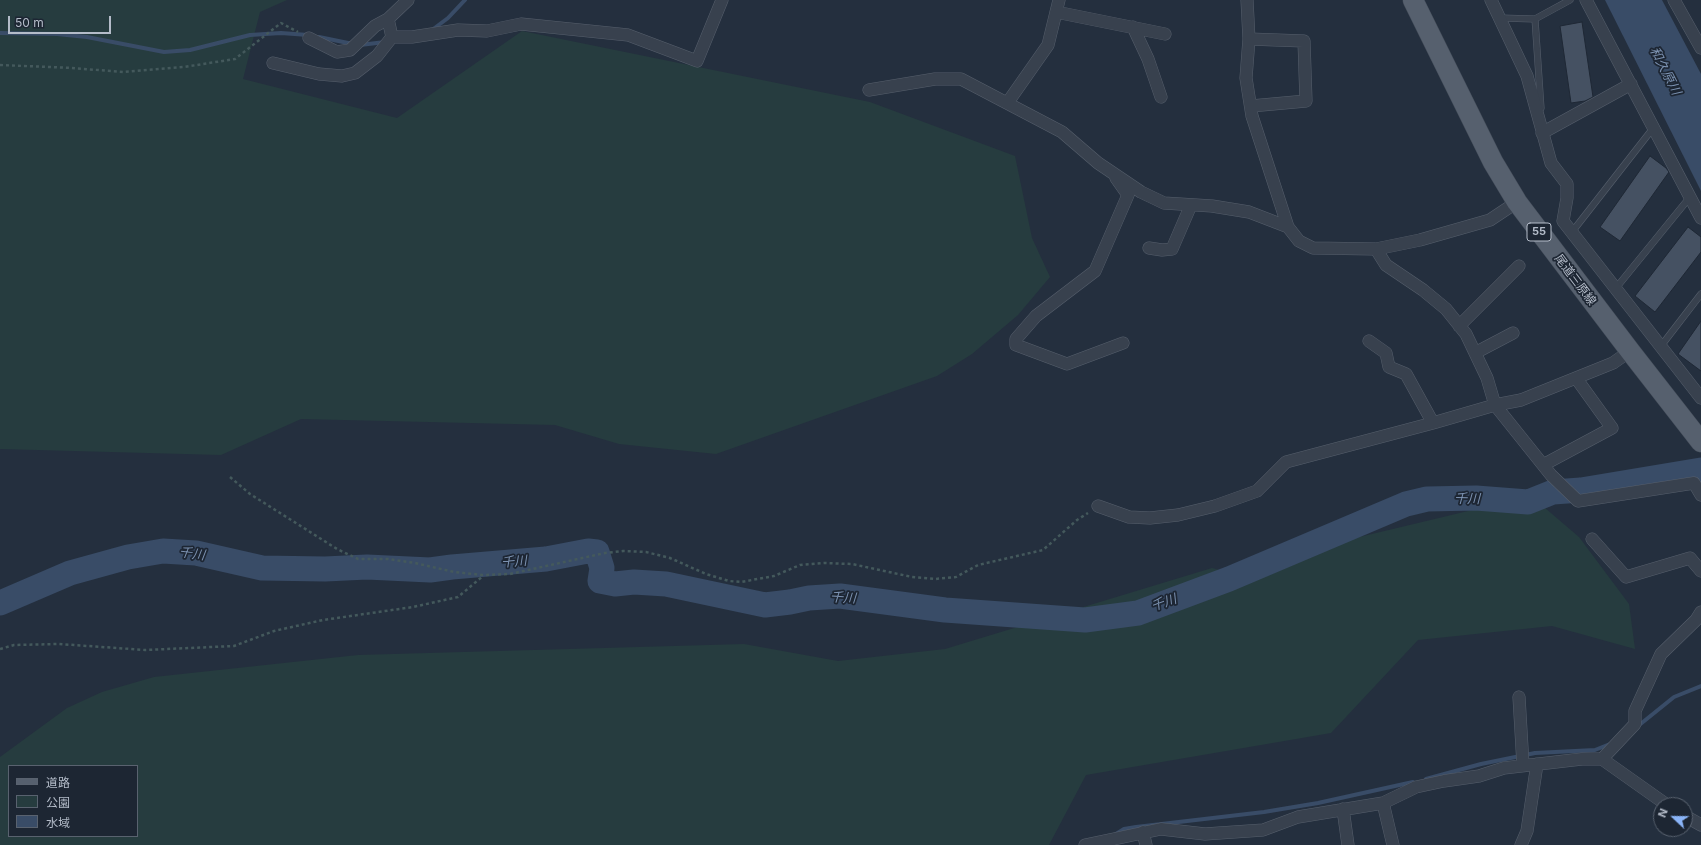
<!DOCTYPE html>
<html>
<head>
<meta charset="utf-8">
<style>
  body { margin:0 }
  #map { position:relative; width:1701px; height:845px; overflow:hidden; background:#242f3e; font-family:Inter,"Noto Sans JP",sans-serif }
  canvas { display:block }
  .legend { position:absolute; left:8px; top:765px; width:130px; height:72px; box-sizing:border-box; background:#1d2633; border:1px solid #59626f; margin:0; padding:5px 7px; list-style:none; font-size:12px; color:#b4bcc9 }
  .legend li { display:flex; align-items:center; gap:8px; height:20px }
  .legend b { width:20px; border:1px solid #59626f }
  .north { position:absolute; left:1653px; top:797px; width:40px; height:40px; box-sizing:border-box; background:#1d2633; border:1px solid #59626f; border-radius:50%; rotate:292deg; font-size:11px; font-weight:700; line-height:16px; text-align:center; color:#b4bcc9 }
  .north::after { content:''; display:block; margin:auto; width:14px; height:18px; background:#8ab4f8; clip-path:polygon(50% 0,100% 100%,50% 72%,0 100%) }
  .scale { position:absolute; left:8px; top:16px; width:103px; height:18px; box-sizing:border-box; border:2px solid #b4bcc9; border-top:0; padding-left:5px; font-size:12px; line-height:14px; white-space:nowrap; color:#b4bcc9; -webkit-text-stroke:3px #1d2633; paint-order:stroke }
</style>
</head>
<body>
<div id="map">
<canvas width="1701" height="845"></canvas>
<ul class="legend">
<li><b style="height:5px;background:#56606e"></b>道路</li>
<li><b style="height:11px;background:#263c3f"></b>公園</li>
<li><b style="height:11px;background:#394c67"></b>水域</li>
</ul>
<div class="north">N</div>
<div class="scale">50 m</div>
</div>
<script>
const c = document.querySelector('canvas').getContext('2d');
c.lineJoin = 'round';
function paint(path, color) {
  c.fillStyle = color;
  c.fill(path, 'evenodd');
}
function shape(rows) {
  const path = new Path2D();
  for (const r of rows) {
    path.moveTo(r[0], r[1]);
    for (let i = 2; i < r.length; i += 2) path.lineTo(r[i], r[i + 1]);
  }
  return path;
}
function trace(path, color, width, dash) {
  c.strokeStyle = color;
  c.lineWidth = width;
  c.lineCap = dash ? 'butt' : 'round';
  c.setLineDash(dash || []);
  c.stroke(path);
}
function label(font, color, halo, rows, align = 'center') {
  c.font = font + ' Inter,"Noto Sans JP",sans-serif';
  c.lineWidth = 3.5;
  c.setLineDash([]);
  c.textBaseline = 'middle';
  c.strokeStyle = halo;
  c.fillStyle = color;
  for (const [text, x, y, turn = 0] of rows) {
    c.save();
    c.translate(x, y);
    c.rotate((+turn || 0) * Math.PI / 180);
    c.textAlign = isNaN(turn) ? turn : align;
    if (halo) c.strokeText(text, 0, 0);
    c.fillText(text, 0, 0);
    c.restore();
  }
}
paint(shape([
  [0,0,287,0,260,12,243,79,397,118,522,31,870,102,1015,156,1032,238,1050,277,1018,315,972,354,937,376,716,454,619,444,555,425,301,419,221,455,0,449],
  [1531,496,1579,537,1629,604,1635,649,1552,626,1418,640,1331,733,1086,775,1049,845,0,845,0,757,67,708,102,692,154,677,358,655,744,644,838,661,945,649,1212,568,1245,577,1351,539],
  [9,766,137,766,137,836,9,836]
]), '#263c3f');
paint(shape([
  [1605,0,1662,0,1701,74,1701,191]
]), '#394c67');
trace(shape([
  [432,30,448,18,465,0],
  [0,33,57,34,87,37,164,52,190,50,250,35,281,33,308,35],
  [319,37,353,44],
  [360,45,385,42],
  [1638,726,1674,697,1701,686],
  [1426,779,1481,764,1535,753,1595,750,1610,744],
  [1116,834,1124,829,1136,827,1264,812,1318,803,1413,782]
]), '#394c67', 4);
trace(shape([
  [0,603,70,573,128,557,163,551,196,553,262,568,325,569,367,567,430,570,452,567,546,559,588,551,597,552,602,568,600,581,615,584,634,582,666,584,765,605,790,602,809,598,840,596,945,610,1085,620,1138,613,1229,579,1406,504,1427,499,1476,498,1528,502,1553,492,1581,490,1701,470]
]), '#394c67', 25);
const building = shape([
  [1582,22,1593,97,1585,101,1571,103,1560,26,1582,22],
  [1650,156,1666,168,1669,172,1620,241,1600,227,1650,156],
  [1688,227,1701,237,1701,252,1655,312,1635,296,1688,227],
  [1701,321,1701,371,1678,354,1701,321]
]);
paint(building, '#455162');
trace(building, '#1f2835', 1);
const lane = shape([
  [1500,18,1535,19],
  [1541,108,1535,19,1570,0],
  [1572,232,1654,127],
  [1616,288,1690,197],
  [1661,346,1701,294]
]);
const street = shape([
  [1247,0,1249,39,1246,78,1252,116,1288,227],
  [1491,0,1527,76,1551,163,1567,184,1567,198,1563,221,1701,398],
  [1586,0,1701,218],
  [1674,0,1701,48],
  [1056,12,1165,34],
  [388,19,392,37,412,37,458,30,487,31,521,24,628,35,697,61,722,0],
  [1133,27,1148,59,1161,97],
  [309,38,337,52,350,50,375,26,388,19,408,0],
  [1249,39,1304,41,1306,101,1251,106],
  [273,63,319,74,342,76,355,73,377,56,392,37],
  [869,90,935,79,961,79,1062,132,1098,163,1141,192,1164,203,1212,206,1249,212,1288,227,1299,241,1313,248,1376,249,1420,240,1490,220,1517,202],
  [1008,102,1048,45,1059,0],
  [1542,133,1631,84],
  [1116,178,1128,195,1095,271,1036,316,1016,339,1016,345,1067,364,1123,343],
  [1149,248,1162,250,1172,249,1191,205],
  [1376,249,1386,265,1423,290,1446,309,1466,334,1487,378,1495,405,1551,475,1578,501,1694,483,1701,495],
  [1459,326,1519,266],
  [1369,341,1386,353,1389,367,1406,374,1433,423],
  [1475,353,1513,333],
  [1543,465,1612,428,1576,378],
  [1098,506,1129,517,1150,518,1178,515,1215,506,1257,491,1286,462,1433,423,1495,405,1521,400,1613,363,1630,351],
  [1592,539,1626,577,1690,558,1701,571],
  [1519,697,1523,765],
  [1602,759,1667,805],
  [1383,803,1393,845],
  [1343,809,1348,845],
  [1685,816,1701,825],
  [1143,832,1146,845],
  [1085,845,1161,829,1205,834,1263,830,1298,817,1383,803,1416,787,1444,781,1479,776,1504,768,1582,759,1602,759,1635,724,1635,711,1661,654,1696,620,1701,612],
  [1521,845,1527,831,1537,764]
]);
const primary = shape([
  [1413,0,1493,162,1517,202,1630,351,1701,442]
]);
trace(lane, '#565f6c', 7);
trace(street, '#565f6c', 13);
trace(primary, '#414a57', 21);
trace(shape([
  [0,65,72,68,123,72,184,67,235,59,281,23,298,32],
  [230,477,250,494,337,549,358,559,388,559,415,563,454,572,483,575,510,574,605,553,623,551,646,552,670,558,706,574,729,581,741,582,774,576,800,565,824,563,852,564,912,577,935,579,956,577,978,565,1043,550,1077,520,1088,513],
  [0,649,14,645,59,644,145,650,234,646,274,631,323,620,413,607,458,597,483,576]
]), '#44595c', 2.5, [3, 3]);
trace(lane, '#38414e', 6);
trace(street, '#38414e', 12);
trace(primary, '#56606e', 20);
for (const [x, y, w] of [
  [1539,232,24]
]) {
  const box = new Path2D();
  box.roundRect(x - w / 2, y - 9, w, 18, 3);
  c.fillStyle = '#1d2633';
  c.fill(box);
  trace(box, '#b4bcc9', 1);
}
label('bold 11px', '#b4bcc9', null, [
  ["55",1539,232]
]);
label('12px', '#b4bcc9', '#1d2633', [
  ["尾道三原線",1575,280,53]
]);
label('italic 13px', '#7c92b1', '#1d2633', [
  ["和久原川",1665,71,63],
  ["千川",1467,499,1],
  ["千川",192,554,7],
  ["千川",514,562,-5],
  ["千川",843,598,3],
  ["千川",1164,603,-20]
]);
</script>
</body>
</html>
